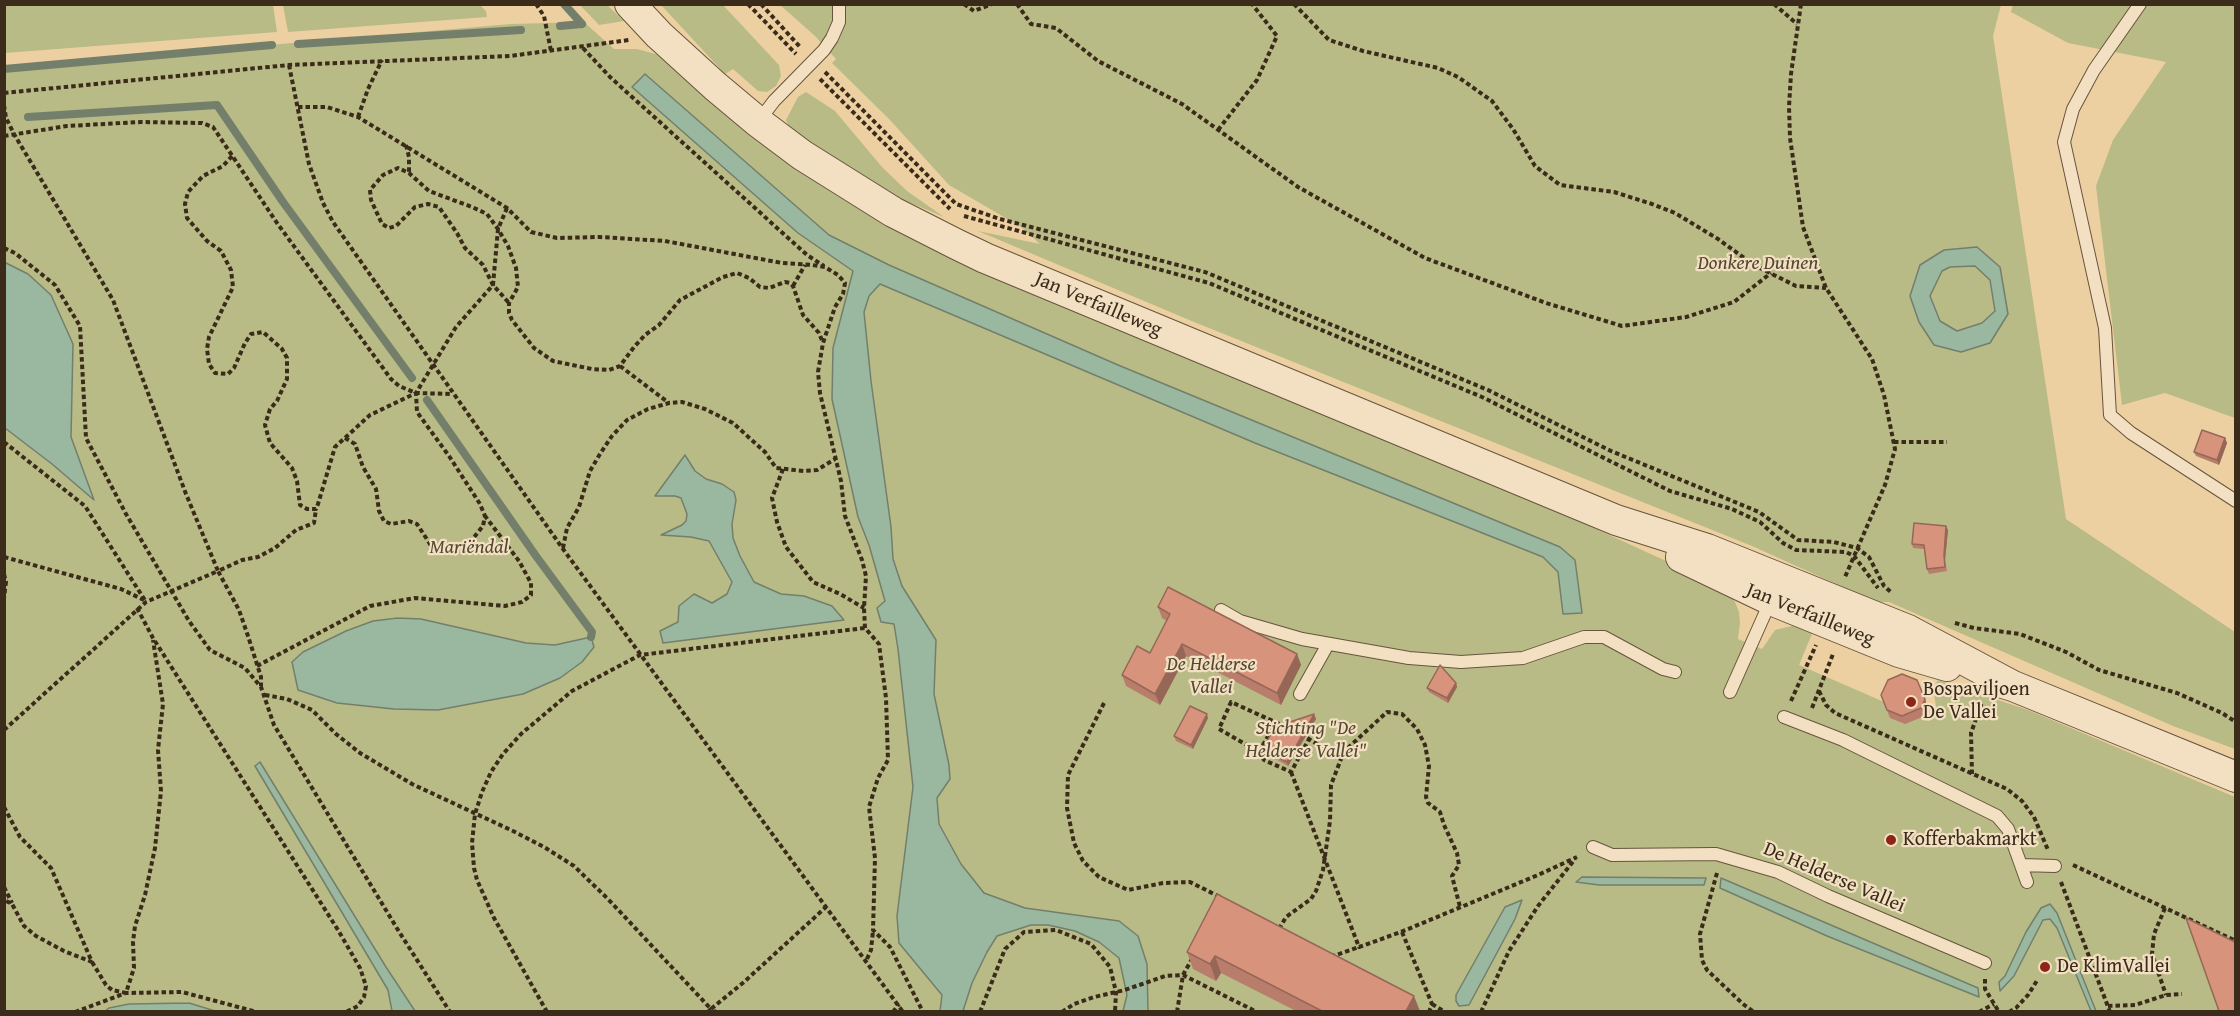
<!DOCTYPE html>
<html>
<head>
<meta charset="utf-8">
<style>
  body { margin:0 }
  #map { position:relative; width:2240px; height:1016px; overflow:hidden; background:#edd0a2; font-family:"Gentium Book Plus",serif }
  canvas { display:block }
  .frame { position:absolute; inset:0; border:6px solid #3a2b1b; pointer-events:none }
</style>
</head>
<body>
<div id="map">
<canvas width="2240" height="1016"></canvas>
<div class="frame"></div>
</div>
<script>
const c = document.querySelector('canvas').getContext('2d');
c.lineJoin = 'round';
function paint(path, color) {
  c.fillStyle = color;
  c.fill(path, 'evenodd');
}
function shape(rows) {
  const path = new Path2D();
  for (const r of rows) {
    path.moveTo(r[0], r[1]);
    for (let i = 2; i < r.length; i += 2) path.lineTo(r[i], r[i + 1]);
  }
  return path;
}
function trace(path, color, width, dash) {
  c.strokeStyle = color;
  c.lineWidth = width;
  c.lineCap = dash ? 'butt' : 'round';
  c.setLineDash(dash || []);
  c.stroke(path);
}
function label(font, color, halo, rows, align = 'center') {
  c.font = font + ' "Gentium Book Plus",serif';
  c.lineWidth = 4.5;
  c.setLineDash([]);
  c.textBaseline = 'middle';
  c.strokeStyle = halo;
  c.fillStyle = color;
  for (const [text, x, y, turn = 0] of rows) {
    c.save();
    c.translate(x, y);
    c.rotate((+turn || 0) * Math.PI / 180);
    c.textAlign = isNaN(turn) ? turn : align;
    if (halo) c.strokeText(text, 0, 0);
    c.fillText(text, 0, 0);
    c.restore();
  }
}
paint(shape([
  [2013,4,2235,5,2235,418,2165,393,2122,405,2096,186,2113,140,2166,62,2068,43,2011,12],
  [5,5,273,5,277,32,5,53],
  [283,5,480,5,486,11,487,17,288,32],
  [580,5,607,5,624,21,599,25],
  [661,5,723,5,779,65,781,76,776,86,767,92,758,91,733,69,725,74],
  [780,5,2001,5,1993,36,2066,519,2235,632,2235,749,2173,726,1889,602,1876,602,1752,546,1194,322,978,231,1040,244,1021,227,949,185,890,120,832,63,836,59,815,36],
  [584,22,614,49,637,49,663,56,782,159,836,195,902,234,1162,348,1572,518,1712,582,1730,595,1735,602,1739,612,1740,623,1738,639,1762,649,1775,630,1800,624,1814,629,1799,665,1928,721,1931,720,1936,706,1933,688,1938,680,2028,710,2235,797,2235,1011,5,1012,5,68,511,24],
  [645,74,829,235,889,265,1118,365,1560,547,1575,560,872,269,803,224],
  [806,92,835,111,882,167,907,191,944,217,901,199,834,163,790,131,786,120,798,97]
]), '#b8bb85');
const water = shape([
  [645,74,829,235,889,265,1118,365,1560,547,1575,560,1582,613,1563,614,1558,572,1543,557,1255,443,880,284,869,296,864,312,871,381,891,527,893,559,902,586,936,640,934,694,949,765,950,779,937,798,939,824,961,864,984,893,1025,908,1119,921,1138,936,1147,964,1148,1011,1123,1011,1127,995,1119,958,1099,942,1075,931,1048,925,1031,925,997,936,987,952,972,983,963,1011,940,1011,942,995,899,943,897,916,913,787,898,649,894,624,881,622,877,608,885,601,869,545,858,517,832,399,833,348,853,271,798,233,632,87,645,74],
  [1977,247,2000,267,2008,314,1990,343,1961,352,1934,345,1919,322,1910,296,1920,265,1944,250,1977,247],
  [1975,266,1990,280,1995,311,1982,323,1957,331,1940,321,1930,296,1942,271,1950,267,1975,266],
  [4,262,28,274,51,295,73,344,71,437,94,500,52,464,5,428,4,262],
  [685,455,695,471,706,479,722,484,734,492,736,500,732,524,733,538,740,556,754,582,781,594,804,596,832,606,844,620,663,643,660,631,678,622,679,606,694,594,712,603,727,594,732,582,709,541,691,537,661,535,682,525,686,521,687,514,681,498,675,496,655,496,685,455],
  [398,618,421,619,526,643,555,645,591,637,594,647,582,662,560,678,523,694,438,710,394,709,337,703,298,690,292,662,303,652,346,631,373,621,398,618],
  [260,762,386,967,415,1011,392,1011,388,990,255,766,260,762],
  [1582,877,1706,878,1704,885,1599,885,1576,882,1582,877],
  [1721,878,1978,988,1979,997,1827,936,1720,888,1721,878],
  [1522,900,1515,919,1469,1005,1459,1006,1456,1001,1456,995,1505,907,1522,900],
  [2050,904,2057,913,2096,1011,2091,1011,2057,928,2050,919,2043,920,2014,976,2000,991,1999,982,2005,976,2026,932,2041,908,2050,904],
  [189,1003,215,1011,105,1011,109,1008,129,1004,189,1003]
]);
paint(water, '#9ab7a0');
trace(water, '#747f6b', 1.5);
trace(shape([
  [564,4,582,24],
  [560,26,582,24],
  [298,44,521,30],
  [4,69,272,45],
  [28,117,217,105,283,202,412,378],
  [427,400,536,556,592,632,591,637]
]), '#747f6b', 8);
const service = shape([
  [2140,4,2094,70,2073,109,2064,142,2105,328,2110,415,2131,433,2236,501],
  [758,122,774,101,824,50,832,38,839,22,839,4],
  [1221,610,1240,621,1302,639,1409,658,1461,662,1523,658,1584,637,1604,637,1663,669,1675,672],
  [1730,692,1771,600],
  [1300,694,1328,644],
  [1784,717,1843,740,1997,816,2008,829,2027,882],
  [1593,847,1612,855,1716,854,1778,872,1828,896,1985,963],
  [2021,865,2055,866]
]);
const tertiary = shape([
  [630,4,659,35,715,86,758,122,802,155,893,212,956,244,985,258,1616,520,1707,549,1908,630,2013,686],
  [1681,557,1771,600,1899,652,1947,666],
  [1996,681,2013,686,2236,777]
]);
trace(service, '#67543d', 14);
trace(tertiary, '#67543d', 32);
trace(shape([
  [536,4,544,16,551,51],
  [748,4,796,54],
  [761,4,801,48],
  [964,4,974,11,992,4],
  [1017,4,1031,24,1056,28,1098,61,1182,104,1298,187,1425,258,1546,303,1622,326,1686,317,1734,302,1771,273],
  [1294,4,1329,40,1363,51,1438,68,1458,77,1492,101,1513,129,1535,166,1560,185,1614,192,1652,204,1675,213,1718,239,1754,265,1796,286,1826,288],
  [1774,4,1797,24],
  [1801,4,1791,74,1789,107,1790,138,1803,227,1826,288,1872,359,1884,395,1895,449,1885,485,1845,577],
  [583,48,610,77,807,255,824,266],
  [289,65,309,164,323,203,333,222,563,549,903,1012],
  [825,72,956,204,1000,219,1205,272,1488,390,1611,451,1759,512,1798,540,1834,542,1857,548,1869,557,1884,586,1892,593],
  [820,79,950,209],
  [4,93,289,65,510,56,629,40],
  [4,105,6,118,14,134,113,300,186,494,218,571,242,560,258,557,275,548,296,530,314,523,316,509],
  [298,107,327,107,358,117,507,208,531,232,557,238,600,237,665,241,782,263,812,265,825,267,838,275,845,283,843,294,835,307,823,343,818,372,820,393,841,481,845,516,862,560,866,576,864,608,865,628,879,644,886,698,888,760,878,778,869,807,875,858,873,930,890,947,923,1012],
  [358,117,368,89,382,60],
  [1218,130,1257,80,1277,36,1252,4],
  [4,136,67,126,141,122,202,123,213,127,277,223,391,379,399,386,416,393,452,394],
  [406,145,409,157,409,173],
  [232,156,223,166,203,176,188,192,185,204,187,218,207,241,221,251,231,270,233,287,209,337,207,349,209,364,215,373,228,374,234,368,245,343,251,334,263,332,282,349,287,358,287,379,277,401,270,409,265,425,270,443,292,468,297,481,300,505,307,509,316,509,318,504,335,447,370,415,416,393,456,327,493,285,483,265,465,248,457,233,439,207,428,204,415,207,396,226,389,228,382,224,371,200,370,190,383,175,398,168,409,173,429,191,472,207,487,214,498,229,508,246,516,268,518,287,509,303,509,313,512,320,534,348,553,361,592,369,609,370,620,366,634,347,645,335,659,325,680,300,723,277,737,273,749,278,760,287,769,288,785,282,790,283,793,286,803,315,819,333,823,343],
  [507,208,498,229,493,285,509,303],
  [964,216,1209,283,1482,397,1670,491,1732,509,1760,522,1783,543,1796,550,1846,552,1854,556,1878,588],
  [4,248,15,253,55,285,80,326,86,438,126,514,189,621,210,650,245,668,261,687,274,725,398,930,450,1012],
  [793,286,805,265],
  [620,366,669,403],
  [345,438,355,444,363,467,376,489,379,511,384,521,391,524,409,521,417,524,432,547,451,549,464,545,475,536,483,526,485,516,480,504,449,456,417,412,416,393],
  [4,442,85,506,146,602],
  [1894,442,1947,442],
  [783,469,772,498,777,522,786,547,813,582,840,594,864,608],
  [563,548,567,528,579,507,590,471,600,454,612,436,627,420,648,409,669,403,682,402,705,409,733,423,765,452,776,468,804,471,817,470,835,459],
  [4,557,121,589,144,600],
  [4,574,6,582,4,598],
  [137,608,153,638,338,930,360,968,366,986,364,997,358,1006,346,1012],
  [1955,623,1974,628,2020,634,2066,652,2099,670,2177,693,2222,713,2236,722],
  [257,666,370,606,415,598,505,606,522,602,531,595,531,583,519,561,485,516],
  [1819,691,1826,705,1835,713,2007,789,2022,801,2034,817,2048,850],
  [265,695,287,699,312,710,336,734,360,753,412,784,513,831,544,847,574,866,608,899,711,1009,744,982,826,907],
  [1791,701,1816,645],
  [1104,703,1068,775,1067,808,1074,843,1083,861,1099,877,1128,890,1163,883,1190,882,1220,897],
  [1812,708,1833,654],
  [1286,727,1231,702,1219,729,1259,752,1264,760,1291,772,1309,739],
  [4,730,146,602,218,571,239,610,248,636,261,677,261,686],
  [1301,734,1341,759],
  [1259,752,1276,722],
  [1291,772,1359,947,1401,932,1538,875,1577,857],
  [1972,774,1971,733,1982,702],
  [4,807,20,837,51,868,92,962,64,951,36,936,24,926,12,904,4,900],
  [2073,865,2236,941],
  [1717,873,1700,934,1702,960,1707,970,1743,1004,1754,1012],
  [2061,882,2110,1012],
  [4,887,12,903],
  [2165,908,2154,934,2152,954,2166,995],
  [1279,929,1286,917,1311,899,1316,891,1323,870,1330,821,1331,785,1341,759,1349,747,1387,712,1402,714,1417,729,1425,745,1429,766,1426,797,1428,803,1440,812,1444,825,1457,853,1459,865,1452,876,1460,907],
  [1402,932,1432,1004,1429,1012],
  [1331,955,1333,956,1359,947],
  [867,959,871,950,873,931],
  [92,962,106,985,112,990,126,993,134,968,133,942,135,926,145,895,155,848,161,791,158,750,163,704,153,640],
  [1985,979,1985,989,1999,1012],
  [1432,1004,1445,1012],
  [2108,1006,2135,1005,2166,995,2182,994],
  [75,1012,126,993,182,992,257,1012],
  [547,1012,494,918,477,880,474,868,472,843,475,814,482,792,491,772,503,754,521,734,572,691,640,655,865,628],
  [708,1012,711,1009,716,1012],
  [893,1012,899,1004],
  [980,1012,1005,949,1024,932,1056,930,1091,944,1110,967,1116,992,1115,1012],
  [1062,1012,1074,1004,1094,997,1125,990,1165,976,1183,975,1257,1012],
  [1177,1012,1183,975,1193,957],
  [1481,1012,1509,951,1538,906,1575,859],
  [1979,1012,1994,1004],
  [2009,1012,2016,1008,2028,995,2038,979]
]), '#3a2b1b', 4, [4.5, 3]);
trace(service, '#f3e0c3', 12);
trace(tertiary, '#f3e0c3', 30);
paint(shape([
  [2225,438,2227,443,2219,465,2196,456,2194,452],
  [1948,530,1945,560,1947,571,1929,574,1927,569,1924,549,1913,548,1912,544],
  [1158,607,1297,654,1301,665,1281,705,1186,656,1160,705,1126,686,1122,675,1150,653,1167,621,1162,618],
  [1456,683,1457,687,1448,703,1429,692,1427,688],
  [1881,695,1925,699,1928,708,1925,716,1905,724,1890,718],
  [1314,714,1316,719,1288,766,1265,753,1263,748],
  [1208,718,1193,749,1176,741,1174,736],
  [1217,894,1420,1011,1296,1011,1221,973,1216,981,1193,969,1187,952]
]), '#b97e6b');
paint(shape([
  [2225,438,2227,443,2219,465,2217,460],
  [1946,526,1948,530,1945,560,1947,571,1944,555],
  [1182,644,1186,656,1160,705,1155,694],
  [1297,654,1301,665,1281,705,1277,693],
  [1456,683,1457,687,1448,703,1447,698],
  [1925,699,1928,708,1925,716,1921,708],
  [1207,714,1208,718,1193,749,1191,745],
  [1314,714,1316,719,1288,766,1287,762],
  [1215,956,1221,973,1216,981,1210,964],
  [1414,996,1420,1011,1406,1011]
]), '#966757');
const building = shape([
  [2202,430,2225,438,2217,460,2194,452,2202,430],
  [1914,523,1946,526,1944,555,1945,567,1927,569,1924,545,1912,544,1914,523],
  [1168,587,1297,654,1277,693,1182,644,1155,694,1122,675,1137,646,1150,653,1170,614,1158,607,1168,587],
  [1440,665,1456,683,1447,698,1427,688,1440,665],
  [1902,674,1917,680,1925,699,1921,708,1902,716,1887,710,1881,695,1888,680,1902,674],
  [1190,706,1207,714,1191,745,1174,736,1190,706],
  [1314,714,1287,762,1263,748,1275,727,1314,714],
  [1217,894,1414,996,1406,1011,1322,1011,1215,956,1210,964,1187,952,1217,894],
  [2186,918,2235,942,2235,1011,2219,1011,2186,918]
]);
paint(building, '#d7937c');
trace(building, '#966757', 1.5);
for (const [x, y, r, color] of [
  [1911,702,6,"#8f2418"],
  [1891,840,6,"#8f2418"],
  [2045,967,6,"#8f2418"]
]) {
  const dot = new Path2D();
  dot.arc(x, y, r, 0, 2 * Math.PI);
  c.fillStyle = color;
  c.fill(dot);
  trace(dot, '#f3e0c3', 2);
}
label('italic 20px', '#534830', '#f3e0c3', [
  ["Donkere Duinen",1758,264],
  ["Mariëndal",469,548],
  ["De Helderse",1211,665],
  ["Vallei",1211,688],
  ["Stichting \"De",1306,729],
  ["Helderse Vallei\"",1306,752]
]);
label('20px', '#3a2b1b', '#f3e0c3', [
  ["Jan Verfailleweg",1098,305,23],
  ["Jan Verfailleweg",1810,615,22],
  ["De Helderse Vallei",1834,878,23]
]);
label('20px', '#3a2b1b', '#f3e0c3', [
  ["Bospaviljoen",1923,690],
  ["De Vallei",1923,713],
  ["Kofferbakmarkt",1903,840],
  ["De KlimVallei",2057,967]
], 'left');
</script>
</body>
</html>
